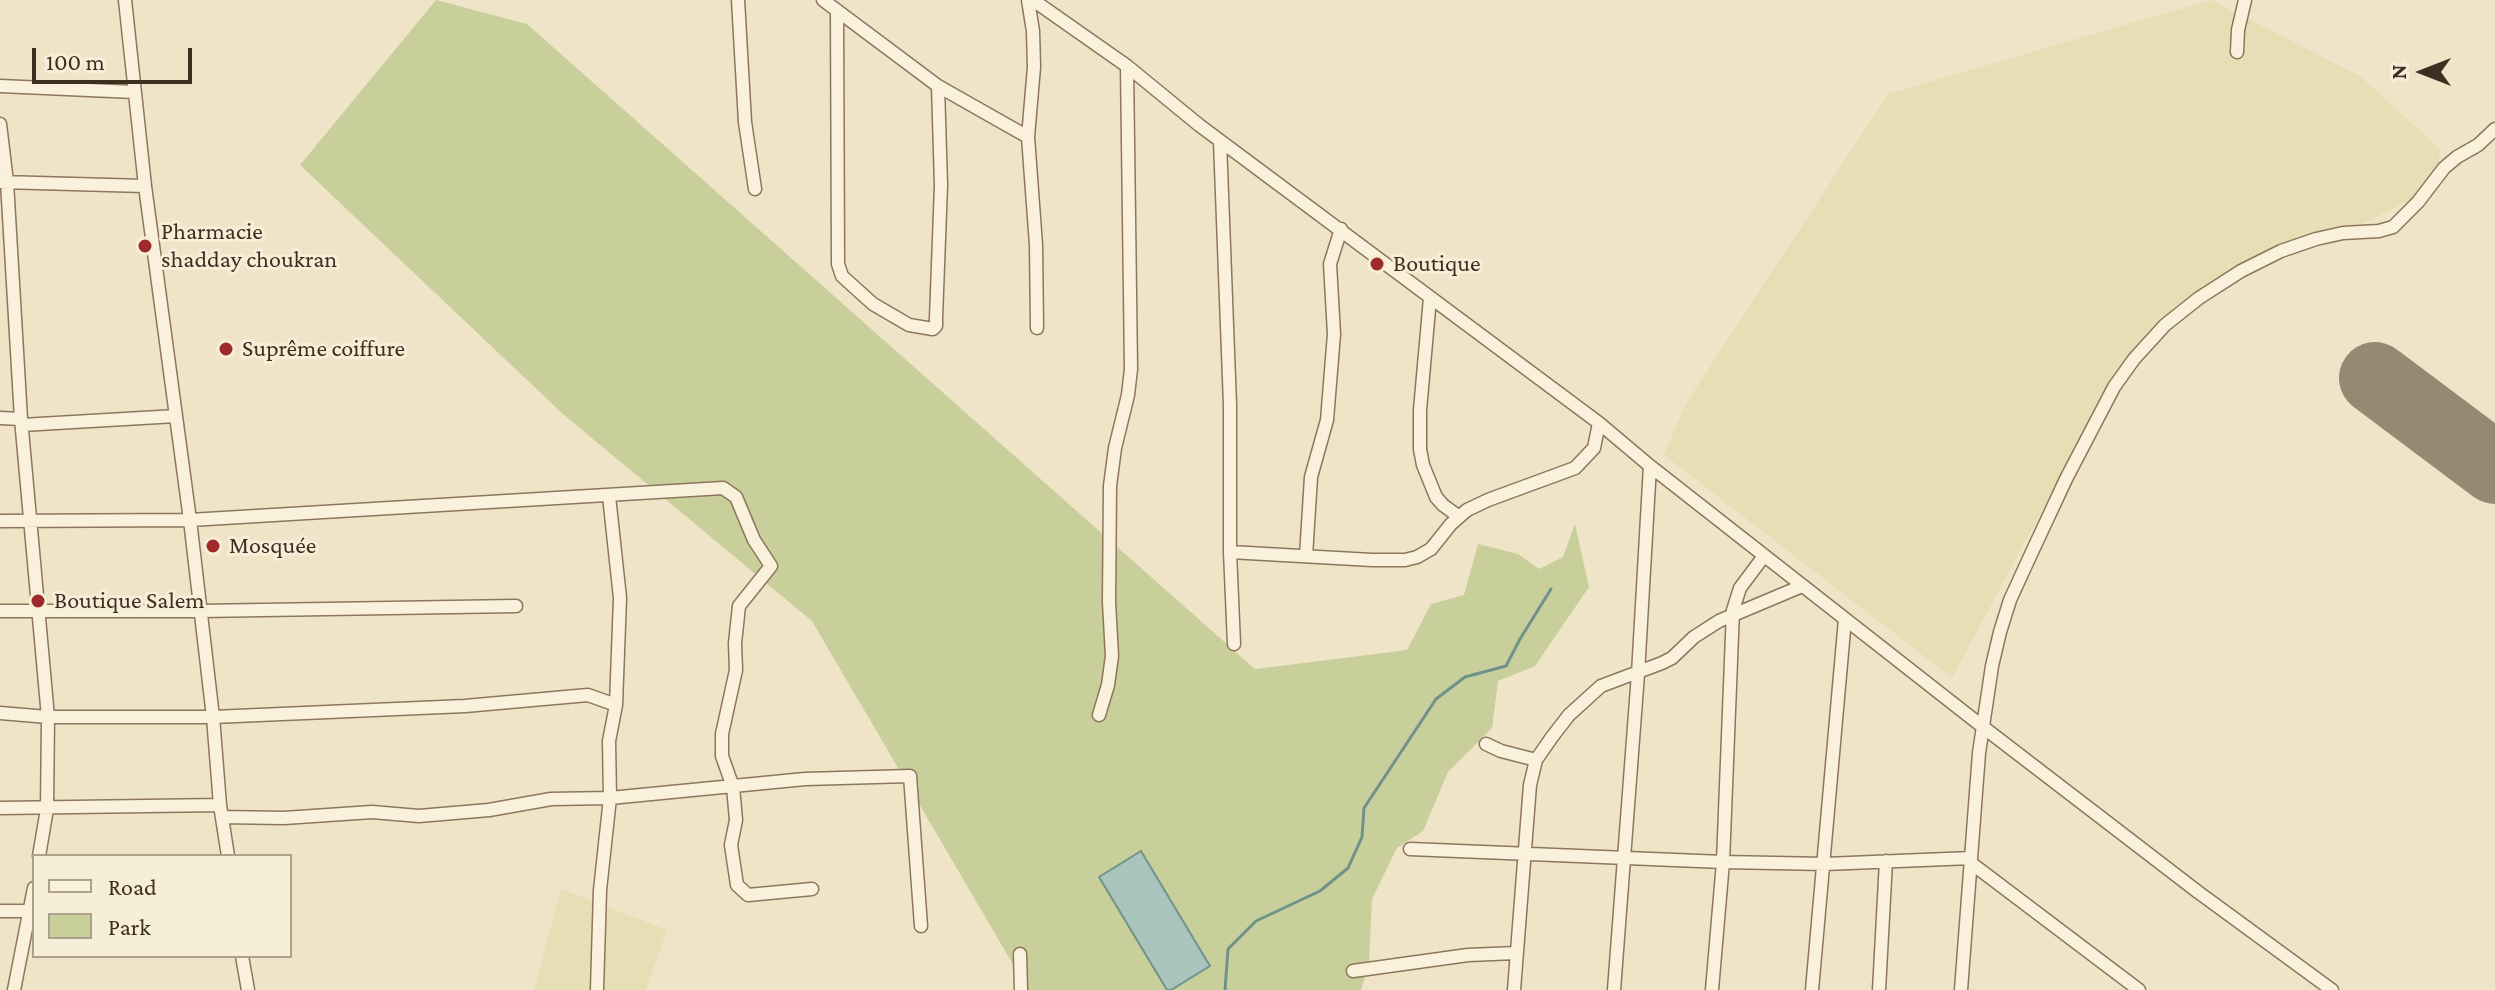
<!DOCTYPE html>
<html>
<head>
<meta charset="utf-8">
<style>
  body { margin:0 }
  #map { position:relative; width:2495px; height:990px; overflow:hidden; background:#f0e4c8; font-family:"Crimson Pro",serif }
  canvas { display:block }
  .legend { position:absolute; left:32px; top:854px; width:260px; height:104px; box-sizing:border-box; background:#f7eed8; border:2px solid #ada18e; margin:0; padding:10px 14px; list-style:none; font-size:24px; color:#3d2e20 }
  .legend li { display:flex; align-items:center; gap:16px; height:40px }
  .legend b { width:40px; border:2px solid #ada18e }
  .north { position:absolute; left:2383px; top:32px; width:80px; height:80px; -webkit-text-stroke:6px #f7eed8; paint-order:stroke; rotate:270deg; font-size:22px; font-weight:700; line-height:32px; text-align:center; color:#3d2e20 }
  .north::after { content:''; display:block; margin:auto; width:28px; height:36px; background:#3d2e20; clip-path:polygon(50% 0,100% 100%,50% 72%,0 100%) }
  .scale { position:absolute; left:32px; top:48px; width:160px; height:36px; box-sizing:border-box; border:4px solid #3d2e20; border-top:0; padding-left:10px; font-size:24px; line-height:28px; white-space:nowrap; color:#3d2e20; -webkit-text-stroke:6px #f7eed8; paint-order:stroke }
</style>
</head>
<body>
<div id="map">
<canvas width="2495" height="990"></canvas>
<ul class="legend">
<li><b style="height:10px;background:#faf1dc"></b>Road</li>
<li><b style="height:22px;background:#c9cf9b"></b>Park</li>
</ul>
<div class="north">N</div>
<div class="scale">100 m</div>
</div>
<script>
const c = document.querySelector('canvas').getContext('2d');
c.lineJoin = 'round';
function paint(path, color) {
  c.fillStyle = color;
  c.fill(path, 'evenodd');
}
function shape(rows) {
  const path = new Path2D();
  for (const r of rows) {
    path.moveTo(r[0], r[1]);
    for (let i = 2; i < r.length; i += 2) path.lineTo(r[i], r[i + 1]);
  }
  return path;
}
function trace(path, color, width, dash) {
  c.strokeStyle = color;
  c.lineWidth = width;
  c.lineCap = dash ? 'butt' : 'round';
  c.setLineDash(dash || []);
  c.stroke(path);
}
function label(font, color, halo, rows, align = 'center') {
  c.font = font + ' "Crimson Pro",serif';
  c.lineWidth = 6;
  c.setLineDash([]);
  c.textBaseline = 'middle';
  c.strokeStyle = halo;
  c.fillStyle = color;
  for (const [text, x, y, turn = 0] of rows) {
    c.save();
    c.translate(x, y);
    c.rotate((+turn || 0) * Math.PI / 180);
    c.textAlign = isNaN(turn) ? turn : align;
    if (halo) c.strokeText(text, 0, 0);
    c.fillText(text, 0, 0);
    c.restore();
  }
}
paint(shape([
  [2211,0,2360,76,2440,149,2437,187,2368,221,2176,305,2049,497,1952,678,1664,455,1685,405,1888,94],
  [561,889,667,930,646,990,534,990]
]), '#e6deb5');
paint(shape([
  [436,0,527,24,1255,669,1407,650,1431,604,1464,595,1478,544,1518,554,1539,569,1563,557,1575,524,1589,587,1535,666,1498,681,1492,728,1448,772,1423,831,1397,848,1372,899,1369,962,1361,990,1028,990,812,621,564,415,300,165]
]), '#c9cf9b');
const water = shape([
  [1141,851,1210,966,1171,990,1167,990,1099,877,1141,851]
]);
paint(water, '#a9c4bc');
trace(water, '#6f938a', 2);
trace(shape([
  [1225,990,1228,949,1256,921,1320,891,1348,868,1362,837,1364,808,1436,699,1465,677,1506,666,1520,639,1551,589]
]), '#6f938a', 3);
trace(shape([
  [2375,378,2495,468]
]), '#968974', 72);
const minor = shape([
  [125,0,145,186,190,520,213,717,220,805,228,856],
  [738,0,745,122,755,189],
  [823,0,938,86,1028,137],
  [1028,0,1033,31,1034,67,1028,137,1036,245,1037,328],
  [1033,0,1127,66,1199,125,1599,423,1650,466,1983,727,2198,892,2332,990],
  [837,11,838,264,842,276,873,304,909,325,933,329,936,326,936,318,941,185,938,86],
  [2237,52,2238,30,2245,0],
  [0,86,134,92],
  [0,124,7,182,21,419,48,717,47,809,39,856],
  [1220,141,1230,405,1230,552,1372,560,1405,560,1417,557,1431,549,1451,524,1467,510,1488,500,1575,468,1594,448,1599,423],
  [1,182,145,186],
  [1430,298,1420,410,1420,449,1423,465,1436,497,1443,505,1458,516],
  [0,418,21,419],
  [22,425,176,416],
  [0,521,190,520,723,488,736,497,754,540,771,566,739,606,735,643,736,670,722,734,722,756,733,787,736,820,731,845,737,885,748,895,812,889],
  [1230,552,1234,644],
  [1306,556,1311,477,1327,420,1334,334,1330,264,1341,229],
  [0,611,200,611,516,606],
  [0,713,48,717,213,717,465,706,588,695,616,705],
  [1099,715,1108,685,1112,656,1109,602,1110,486,1115,448,1128,395,1131,369,1127,66],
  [1486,744,1501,751,1536,760],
  [0,808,220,805],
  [222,817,284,818,372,812,419,816,489,810,551,799,610,798,805,779,910,776,921,926],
  [1410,849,1723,862,1825,864,1971,858],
  [1971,863,2139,990],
  [0,911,34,911],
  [1020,954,1021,990],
  [242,956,248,990],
  [1353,971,1468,955,1516,953],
  [14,990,34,888],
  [597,990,600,890,610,798,609,741,616,705,620,598,609,496],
  [1514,990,1530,785,1536,760,1552,737,1569,715,1601,686,1662,663,1672,658,1694,637,1719,621,1802,586],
  [1614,990,1638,674,1650,466],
  [1712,990,1723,862,1733,610,1740,588,1764,556],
  [1812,990,1845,619],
  [1879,990,1886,861],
  [1961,990,1979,753,1992,666,2000,632,2010,600,2032,552,2066,479,2114,387,2134,359,2165,325,2199,298,2241,271,2281,251,2316,239,2343,233,2379,231,2393,227,2418,202,2444,168,2457,157,2478,145,2495,129]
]);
trace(minor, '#8d765c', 15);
trace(minor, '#faf1dc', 12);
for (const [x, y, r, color] of [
  [145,246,8,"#9e2a2b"],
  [1377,264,8,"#9e2a2b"],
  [226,349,8,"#9e2a2b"],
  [213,546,8,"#9e2a2b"],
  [38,601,8,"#9e2a2b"]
]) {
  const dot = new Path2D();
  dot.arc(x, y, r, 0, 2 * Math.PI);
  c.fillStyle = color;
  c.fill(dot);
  trace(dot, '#f7eed8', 3);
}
label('24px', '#3d2e20', '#f7eed8', [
  ["Pharmacie",161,232],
  ["shadday choukran",161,260],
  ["Boutique",1393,264],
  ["Suprême coiffure",242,349],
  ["Mosquée",229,546],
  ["Boutique Salem",54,601]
], 'left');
</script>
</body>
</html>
